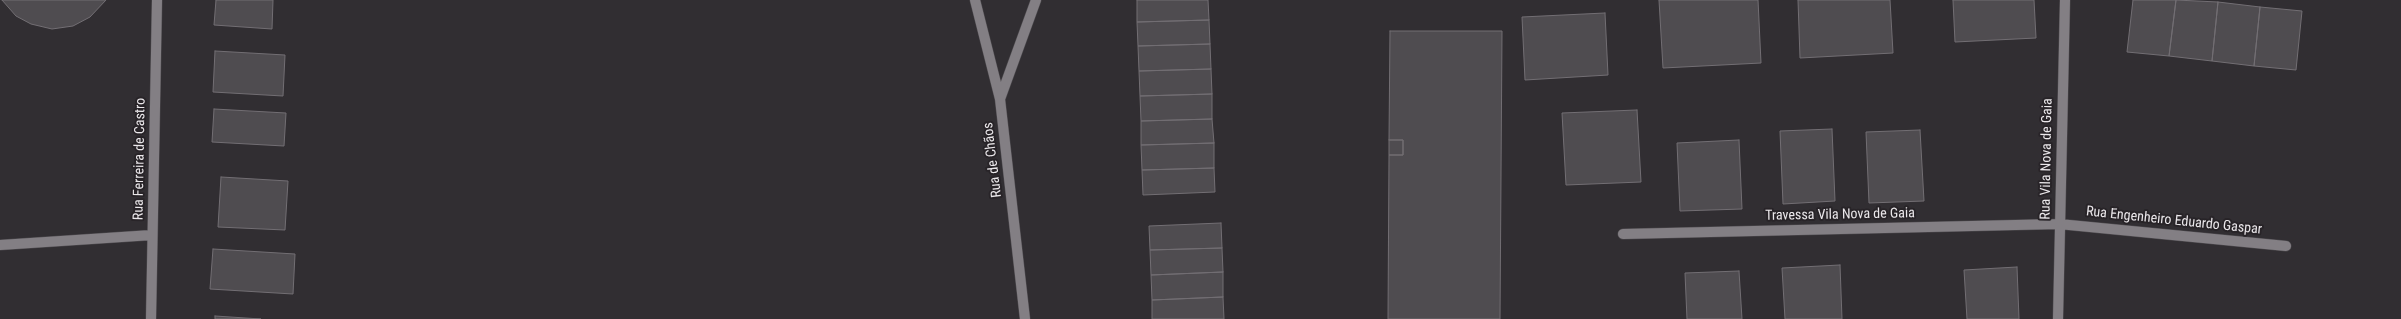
<!DOCTYPE html>
<html>
<head>
<meta charset="utf-8">
<style>
  body { margin:0 }
  canvas { display:block; background:#312e32 }
</style>
</head>
<body>
<canvas width="2401" height="319"></canvas>
<script>
const c = document.querySelector('canvas').getContext('2d');
c.lineJoin = 'round';
function paint(path, color) {
  c.fillStyle = color;
  c.fill(path, 'evenodd');
}
function shape(rows) {
  const path = new Path2D();
  for (const r of rows) {
    path.moveTo(r[0], r[1]);
    for (let i = 2; i < r.length; i += 2) path.lineTo(r[i], r[i + 1]);
  }
  return path;
}
function trace(path, color, width, dash) {
  c.strokeStyle = color;
  c.lineWidth = width;
  c.lineCap = dash ? 'butt' : 'round';
  c.setLineDash(dash || []);
  c.stroke(path);
}
function label(font, color, halo, rows, align = 'center') {
  c.font = font + ' "Roboto Condensed",sans-serif';
  c.lineWidth = 4;
  c.setLineDash([]);
  c.textBaseline = 'middle';
  c.strokeStyle = halo;
  c.fillStyle = color;
  for (const [text, x, y, turn = 0] of rows) {
    c.save();
    c.translate(x, y);
    c.rotate((+turn || 0) * Math.PI / 180);
    c.textAlign = isNaN(turn) ? turn : align;
    if (halo) c.strokeText(text, 0, 0);
    c.fillText(text, 0, 0);
    c.restore();
  }
}
const building = shape([
  [2,0,106,0,90,17,73,26,52,29,31,24,16,16,2,0],
  [216,0,273,0,272,29,214,25,216,0],
  [1137,0,1208,0,1209,20,1137,22,1137,0],
  [1659,0,1758,0,1761,63,1663,68,1659,0],
  [1798,0,1890,0,1893,53,1800,58,1798,0],
  [1953,0,2034,0,2036,38,1955,42,1953,0],
  [2133,0,2176,0,2169,56,2127,52,2133,0],
  [2176,0,2218,2,2212,61,2169,56,2176,0],
  [2218,2,2260,7,2254,66,2212,61,2218,2],
  [2260,7,2302,11,2296,70,2254,66,2260,7],
  [1605,13,1608,75,1525,80,1522,17,1605,13],
  [1209,20,1210,44,1138,46,1137,22,1209,20],
  [1390,31,1502,31,1500,319,1388,319,1389,155,1403,155,1403,140,1389,140,1390,31],
  [1210,44,1211,69,1139,71,1138,46,1210,44],
  [215,51,285,55,283,96,213,92,215,51],
  [1211,69,1212,94,1140,96,1139,71,1211,69],
  [1212,94,1212,119,1141,121,1140,96,1212,94],
  [214,109,286,113,284,146,212,142,214,109],
  [1637,110,1641,182,1566,185,1562,113,1637,110],
  [1212,119,1214,143,1141,145,1141,121,1212,119],
  [1832,129,1835,201,1783,204,1780,131,1832,129],
  [1920,130,1924,201,1869,203,1866,132,1920,130],
  [1389,140,1403,140,1403,155,1389,155,1389,140],
  [1739,140,1742,209,1680,211,1677,143,1739,140],
  [1214,143,1214,168,1142,170,1141,145,1214,143],
  [1214,168,1215,192,1143,195,1142,170,1214,168],
  [221,177,288,181,285,230,218,227,221,177],
  [1221,223,1222,248,1150,250,1149,226,1221,223],
  [1222,248,1223,272,1151,275,1150,250,1222,248],
  [213,249,295,254,293,294,210,289,213,249],
  [1840,265,1842,319,1785,319,1782,268,1840,265],
  [2017,267,2019,319,1967,319,1964,270,2017,267],
  [1739,271,1742,319,1687,319,1685,273,1739,271],
  [1223,272,1223,297,1152,300,1151,275,1223,272],
  [1223,297,1224,319,1152,319,1152,300,1223,297],
  [215,316,261,319,215,319,215,316]
]);
paint(building, '#4f4c50');
trace(building, '#726e73', 1);
const minor = shape([
  [975,0,1000,99,1025,319],
  [1000,99,1036,0],
  [1623,234,2059,224,2286,246],
  [0,245,152,235],
  [151,319,157,0],
  [2058,319,2065,0]
]);
trace(minor, '#4f4c50', 11);
trace(minor, '#837f84', 10);
label('14px', '#eae7ea', '#282428', [
  ["Rua Ferreira de Castro",140,159,-89],
  ["Rua Vila Nova de Gaia",2047,159,-89],
  ["Rua de Chãos",993,160,-97],
  ["Travessa Vila Nova de Gaia",1840,215,-1],
  ["Rua Engenheiro Eduardo Gaspar",2174,221,6]
]);
</script>
</body>
</html>
